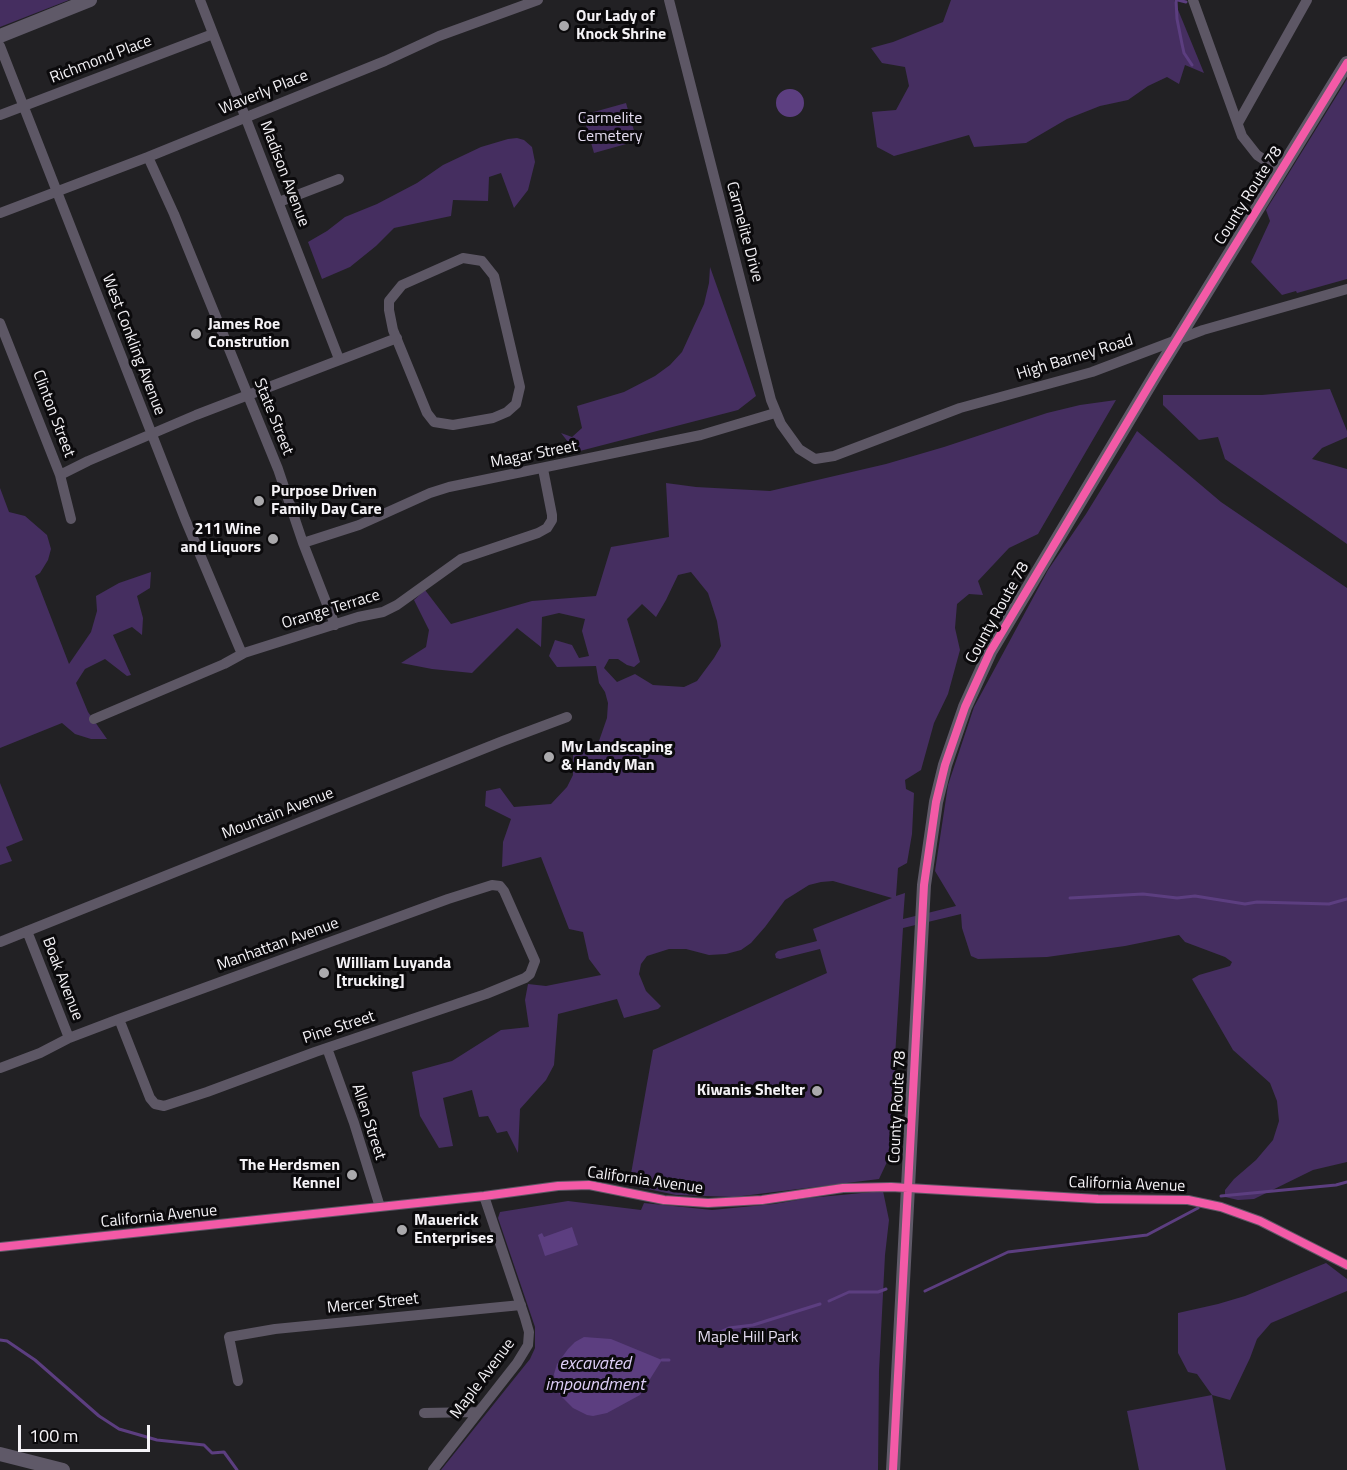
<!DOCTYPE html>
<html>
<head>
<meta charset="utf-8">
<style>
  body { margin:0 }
  #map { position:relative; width:1347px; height:1470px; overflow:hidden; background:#222124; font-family:"Titillium Web",sans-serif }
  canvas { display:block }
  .scale { position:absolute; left:18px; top:1425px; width:132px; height:27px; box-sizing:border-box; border:3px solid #f4f2f6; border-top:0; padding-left:8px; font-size:18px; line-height:21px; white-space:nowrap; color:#f4f2f6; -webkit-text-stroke:4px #0b0a0c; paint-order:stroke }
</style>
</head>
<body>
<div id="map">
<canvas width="1347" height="1470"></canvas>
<div class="scale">100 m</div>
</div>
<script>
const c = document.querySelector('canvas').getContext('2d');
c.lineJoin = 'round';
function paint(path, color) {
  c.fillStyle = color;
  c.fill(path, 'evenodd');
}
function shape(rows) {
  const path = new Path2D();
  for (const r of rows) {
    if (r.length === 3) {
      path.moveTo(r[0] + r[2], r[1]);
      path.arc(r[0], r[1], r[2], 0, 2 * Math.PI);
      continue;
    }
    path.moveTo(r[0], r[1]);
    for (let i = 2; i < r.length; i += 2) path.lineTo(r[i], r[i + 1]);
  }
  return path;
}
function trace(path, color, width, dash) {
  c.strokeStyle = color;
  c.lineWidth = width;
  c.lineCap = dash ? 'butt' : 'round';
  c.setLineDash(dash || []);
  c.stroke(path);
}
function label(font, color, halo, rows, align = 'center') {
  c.font = font + ' "Titillium Web",sans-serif';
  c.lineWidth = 6;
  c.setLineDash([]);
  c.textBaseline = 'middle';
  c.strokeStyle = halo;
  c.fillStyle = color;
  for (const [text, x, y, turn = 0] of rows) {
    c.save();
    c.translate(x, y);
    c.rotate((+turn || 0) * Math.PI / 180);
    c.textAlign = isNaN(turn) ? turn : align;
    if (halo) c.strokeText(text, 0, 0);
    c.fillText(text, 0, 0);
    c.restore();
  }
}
paint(shape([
  [0,0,69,0,0,27],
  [951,0,1174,0,1204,73,1185,65,1179,84,1167,77,1148,86,1128,100,1100,106,1067,119,1026,143,974,147,969,135,894,156,877,147,872,112,896,110,909,86,905,67,882,63,871,48,893,42,943,22],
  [1347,79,1347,279,1297,293,1296,291,1282,295,1251,262,1270,221,1266,210],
  [626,103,637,141,594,153,583,115],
  [517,138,524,140,532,147,535,162,528,190,514,208,501,173,489,177,488,201,453,200,451,216,394,228,376,246,350,267,322,279,308,242,327,231,345,217,377,204,417,183,443,165,481,147,508,139],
  [710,267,756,396,738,410,576,452,561,433,572,437,582,428,577,406,624,392,655,376,670,365,682,352,704,304,709,283],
  [1330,389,1347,431,1347,437,1322,448,1312,459,1347,469,1347,544,1225,459,1218,437,1199,440,1163,405,1163,395,1262,395],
  [1116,400,1038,534,1009,548,978,581,983,595,969,594,957,604,955,628,960,650,948,694,934,723,921,770,905,780,906,789,914,793,912,834,907,863,898,868,896,896,905,893,903,919,956,906,935,871,948,785,974,707,1048,570,1086,514,1137,431,1221,502,1347,588,1347,1162,1313,1170,1254,1199,1238,1200,1225,1197,1225,1190,1234,1179,1256,1160,1273,1140,1279,1121,1277,1101,1270,1083,1233,1050,1192,979,1199,975,1230,966,1232,962,1225,957,1185,942,1179,935,1125,946,1047,957,978,959,971,956,962,928,961,914,903,928,895,1057,894,1147,879,1179,734,1197,676,1195,629,1185,653,1050,827,973,820,949,780,959,776,958,775,954,778,951,817,941,813,929,892,898,833,881,821,882,809,885,785,900,765,927,751,943,741,950,726,954,709,955,686,949,669,949,647,956,641,964,639,974,646,991,661,1006,658,1009,624,1018,617,999,558,1014,554,1065,546,1080,520,1109,518,1153,507,1131,497,1133,488,1116,479,1117,472,1090,443,1098,453,1146,439,1148,420,1116,412,1072,452,1061,501,1030,529,1027,525,1000,528,984,546,986,601,975,589,959,583,932,569,929,541,857,502,867,503,842,511,819,485,806,486,791,500,788,514,807,551,804,567,787,573,775,573,748,593,745,599,741,607,718,608,703,605,692,599,683,596,666,557,667,549,656,555,640,572,645,579,658,589,656,582,631,585,619,559,613,542,617,541,647,517,628,472,673,432,669,401,663,426,647,429,630,414,600,425,590,451,624,532,601,596,596,611,547,669,537,666,483,696,487,770,491,886,464,944,447,1047,413,1080,405],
  [691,572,708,593,717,621,721,646,714,658,697,681,684,687,653,685,635,674,617,682,604,668,609,659,618,659,627,665,634,667,640,662,627,619,642,604,656,617,666,600,678,575],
  [0,488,9,512,25,516,47,535,51,549,48,560,40,573,35,576,69,664,91,632,97,611,96,596,119,583,151,572,150,588,137,596,143,618,142,635,132,627,113,635,131,675,127,676,105,659,85,669,76,683,88,712,107,739,91,739,75,734,62,723,0,748],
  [0,783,23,840,6,847,12,861,0,865],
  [883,1191,889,1220,885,1255,879,1371,878,1470,441,1470,530,1359,535,1348,535,1327,498,1218,500,1212,568,1201,641,1210,644,1203,712,1210,774,1204,809,1198],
  [1326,1263,1347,1279,1347,1291,1271,1323,1257,1339,1250,1358,1230,1400,1212,1395,1226,1470,1139,1470,1127,1411,1212,1395,1197,1374,1188,1372,1178,1353,1178,1313,1218,1304,1245,1296]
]), '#452e60');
paint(shape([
  [790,103,14],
  [572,1227,578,1245,545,1256,538,1235,542,1233,544,1237],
  [584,1337,611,1339,662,1360,640,1395,607,1413,593,1416,587,1415,573,1408,560,1395,555,1384,554,1374,557,1364,568,1349,575,1342]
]), '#5c3e80');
trace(shape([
  [1176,0,1177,19,1182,44,1184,53,1192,65],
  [1178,0,1186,2],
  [1070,898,1143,894,1177,898,1195,896,1245,904,1257,902,1329,904,1347,899],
  [1221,1196,1336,1185,1347,1182],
  [925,1291,1008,1252,1147,1235,1198,1208],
  [829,1301,849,1292,878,1292,886,1289],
  [0,1340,7,1341,35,1360,99,1416,119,1429,157,1440,204,1445,212,1453,224,1452,237,1470],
  [700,1341,729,1328,753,1325,820,1304],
  [662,1360,669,1360]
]), '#5c3e80', 3);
trace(shape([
  [200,0,339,359],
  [669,0,771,400,781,424,799,449,815,459,834,456,960,408,1092,372,1203,330,1347,289],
  [1193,0,1242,136,1257,155,1281,171],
  [0,46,185,519,242,654],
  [0,115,213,34],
  [1238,123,1307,0],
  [148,157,174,214,278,469,303,543,335,625],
  [279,202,339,179],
  [0,213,148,157,385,61,439,36,538,0],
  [463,258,482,261,494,276,520,387,516,404,507,412,493,418,453,425,434,422,427,413,393,330,389,310,389,301,402,285,463,258],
  [0,323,60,475,71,519],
  [60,475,88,461,196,415,397,338],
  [303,543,359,525,430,493,449,487,701,435,775,413],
  [94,719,224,664,244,653,358,617,383,612,397,605,461,559,538,533,547,528,552,520,552,515,543,469],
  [27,931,69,1038],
  [0,942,503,741,567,717],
  [327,1048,354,1123,380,1207],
  [0,1068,40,1053,69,1038,119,1019,448,899,492,885,500,886,504,891,535,961,530,974,525,978,486,994,315,1052,207,1092,164,1106,155,1104,150,1098,119,1019],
  [0,1247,484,1196,558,1186,589,1185,664,1200,708,1203,762,1200,843,1188,891,1187,1098,1199,1188,1200,1221,1207,1260,1221,1347,1265],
  [238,1381,229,1337,275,1329,521,1305],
  [424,1413,478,1412],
  [433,1470,517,1363,528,1345,529,1332,525,1318,484,1196]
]), '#5d5765', 10);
trace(shape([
  [0,36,90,0],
  [0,1454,63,1470],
  [893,1470,924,885,936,802,945,765,965,707,990,652,1156,374,1347,63]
]), '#5f5968', 14);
trace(shape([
  [0,1247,484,1196,558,1186,589,1185,664,1200,708,1203,762,1200,843,1188,891,1187,1098,1199,1188,1200,1221,1207,1260,1221,1347,1265],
  [893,1470,924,885,936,802,945,765,965,707,990,652,1156,374,1347,63]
]), '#f35aa7', 8);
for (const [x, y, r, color] of [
  [564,26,6,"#aaa9ac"],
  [196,334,6,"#aaa9ac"],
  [259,501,6,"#aaa9ac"],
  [273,539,6,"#aaa9ac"],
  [549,757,6,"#aaa9ac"],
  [324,973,6,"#aaa9ac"],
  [817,1091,6,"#aaa9ac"],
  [352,1175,6,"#aaa9ac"],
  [402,1230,6,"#aaa9ac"]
]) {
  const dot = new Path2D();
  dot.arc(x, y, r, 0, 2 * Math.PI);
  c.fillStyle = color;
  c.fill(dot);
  trace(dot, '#0b0a0c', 2);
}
label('bold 16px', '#f4f2f6', '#0b0a0c', [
  ["Our Lady of",576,17],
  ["Knock Shrine",576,35],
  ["James Roe",208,325],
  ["Constrution",208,343],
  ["Purpose Driven",271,492],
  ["Family Day Care",271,510],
  ["211 Wine",261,530,"right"],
  ["and Liquors",261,548,"right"],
  ["Mv Landscaping",561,748],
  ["& Handy Man",561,766],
  ["William Luyanda",336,964],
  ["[trucking]",336,982],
  ["Kiwanis Shelter",805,1091,"right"],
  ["The Herdsmen",340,1166,"right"],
  ["Kennel",340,1184,"right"],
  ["Mauerick",414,1221],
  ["Enterprises",414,1239]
], 'left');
label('16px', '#f4f2f6', '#0b0a0c', [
  ["Richmond Place",101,60,-21],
  ["Waverly Place",264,93,-22],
  ["Madison Avenue",284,174,69],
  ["County Route 78",1249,196,-58],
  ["Carmelite Drive",744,232,75],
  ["West Conkling Avenue",133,345,69],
  ["High Barney Road",1075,358,-17],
  ["Clinton Street",53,414,69],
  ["State Street",273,417,68],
  ["Magar Street",534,455,-11],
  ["Orange Terrace",331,610,-17],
  ["County Route 78",998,613,-61],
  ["Mountain Avenue",278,814,-21],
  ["Manhattan Avenue",278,945,-20],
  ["Boak Avenue",62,979,69],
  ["Pine Street",339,1028,-18],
  ["County Route 78",898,1107,-87],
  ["Allen Street",368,1122,72],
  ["California Avenue",645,1181,8],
  ["California Avenue",1127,1185,2],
  ["California Avenue",159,1217,-6],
  ["Mercer Street",373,1304,-6],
  ["Maple Avenue",483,1379,-53]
]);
label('16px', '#e4dcf0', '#0b0a0c', [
  ["Carmelite",610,119],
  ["Cemetery",610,137],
  ["Maple Hill Park",748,1338]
]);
label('italic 18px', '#decef7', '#0b0a0c', [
  ["excavated",595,1365],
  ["impoundment",595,1386]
]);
</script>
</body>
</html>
